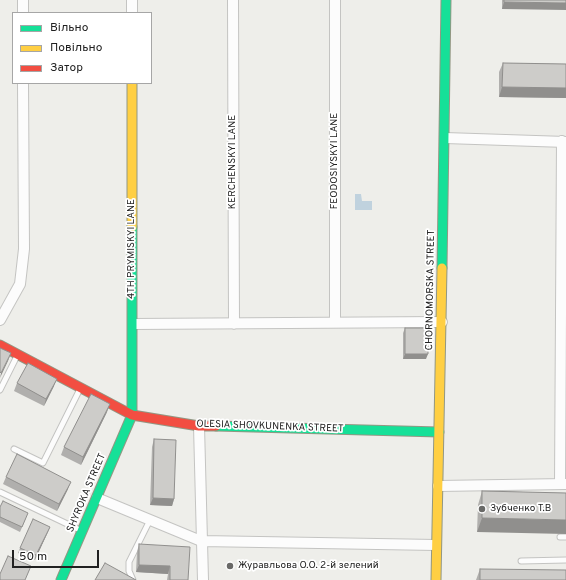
<!DOCTYPE html>
<html>
<head>
<meta charset="utf-8">
<style>
  body { margin:0 }
  #map { position:relative; width:566px; height:580px; overflow:hidden; background:#eeeeea; font-family:Overpass,sans-serif }
  canvas { display:block }
  .legend { position:absolute; left:12px; top:12px; width:140px; height:72px; box-sizing:border-box; background:#fff; border:1px solid #a6a6a6; margin:0; padding:5px 7px; list-style:none; font-size:12px; color:#212121 }
  .legend li { display:flex; align-items:center; gap:8px; height:20px }
  .legend b { width:20px; border:1px solid #a6a6a6 }
  .scale { position:absolute; left:12px; top:550px; width:87px; height:18px; box-sizing:border-box; border:2px solid #212121; border-top:0; padding-left:5px; font-size:12px; line-height:14px; white-space:nowrap; color:#212121; -webkit-text-stroke:3px #fff; paint-order:stroke }
</style>
</head>
<body>
<div id="map">
<canvas width="566" height="580"></canvas>
<ul class="legend">
<li><b style="height:5px;background:#16e098"></b>Вільно</li>
<li><b style="height:5px;background:#ffcf43"></b>Повільно</li>
<li><b style="height:5px;background:#f24e42"></b>Затор</li>
</ul>
<div class="scale">50 m</div>
</div>
<script>
const c = document.querySelector('canvas').getContext('2d');
c.lineJoin = 'round';
function paint(path, color) {
  c.fillStyle = color;
  c.fill(path, 'evenodd');
}
function shape(rows) {
  const path = new Path2D();
  for (const r of rows) {
    path.moveTo(r[0], r[1]);
    for (let i = 2; i < r.length; i += 2) path.lineTo(r[i], r[i + 1]);
  }
  return path;
}
function trace(path, color, width, dash) {
  c.strokeStyle = color;
  c.lineWidth = width;
  c.lineCap = dash ? 'butt' : 'round';
  c.setLineDash(dash || []);
  c.stroke(path);
}
function label(font, color, halo, rows, align = 'center') {
  c.font = font + ' Overpass,sans-serif';
  c.lineWidth = 3.5;
  c.setLineDash([]);
  c.textBaseline = 'middle';
  c.strokeStyle = halo;
  c.fillStyle = color;
  for (const [text, x, y, turn = 0] of rows) {
    c.save();
    c.translate(x, y);
    c.rotate((+turn || 0) * Math.PI / 180);
    c.textAlign = isNaN(turn) ? turn : align;
    if (halo) c.strokeText(text, 0, 0);
    c.fillText(text, 0, 0);
    c.restore();
  }
}
paint(shape([
  [355,194,361,194,362,201,372,201,372,210,355,210]
]), '#c0d2de');
const lane = shape([
  [0,390,17,356],
  [14,449,43,463,80,389],
  [0,492,82,531],
  [560,537,566,537],
  [521,561,566,560],
  [133,580,129,571,129,562,150,520]
]);
const street = shape([
  [23,0,23,13],
  [132,0,132,13],
  [233,0,234,324],
  [445,138,566,142],
  [0,320,20,284,24,249,23,83],
  [335,322,335,0],
  [133,324,442,322],
  [199,426,203,580],
  [560,484,562,141],
  [438,486,566,484],
  [97,498,201,541,436,545]
]);
const fast = shape([
  [442,268,446,0],
  [216,426,439,432],
  [61,580,132,415,132,227]
]);
const slow = shape([
  [132,83,132,227],
  [436,580,442,268]
]);
const jam = shape([
  [0,345,132,415,199,426,216,426]
]);
trace(lane, '#c4c4c2', 7);
trace(street, '#c4c4c2', 12);
trace(fast, '#929783', 11);
trace(slow, '#929783', 11);
trace(jam, '#929783', 11);
trace(lane, '#fcfcfc', 5);
trace(street, '#fcfcfc', 10);
trace(fast, '#16e098', 9);
trace(slow, '#ffcf43', 9);
trace(jam, '#f24e42', 9);
paint(shape([
  [502,0,566,0,502,9],
  [503,63,566,64,566,98,499,97,499,72],
  [405,328,426,359,403,359,403,333],
  [17,383,54,386,44,406,14,391],
  [107,412,81,465,61,455,64,447],
  [154,439,174,499,172,506,150,505,152,447],
  [6,477,68,489,57,511,3,484],
  [482,491,566,493,477,532,478,505],
  [0,507,26,518,20,532,0,522],
  [50,527,35,560,18,553,20,548],
  [139,544,188,580,167,580,168,574,136,572,137,552],
  [480,569,566,580,476,580]
]), '#b0afad');
paint(shape([
  [504,2,566,3,566,10,502,9],
  [502,87,566,88,566,98,499,97],
  [11,353,8,361,0,378,1,373],
  [405,354,428,354,426,359,403,359],
  [57,379,54,386,44,406,46,399],
  [110,404,107,412,81,465,83,457],
  [71,482,68,489,57,511,59,504],
  [153,498,174,499,172,506,150,505],
  [482,518,566,520,566,534,477,532],
  [50,527,48,532,35,560,36,555],
  [139,565,170,566,168,574,136,572]
]), '#908f8d');
const building = shape([
  [504,0,566,0,566,3,504,2,504,0],
  [503,63,566,64,566,88,502,87,503,63],
  [405,328,428,328,428,354,405,354,405,328],
  [0,348,11,353,1,373,0,372,0,348],
  [28,363,57,379,46,399,17,383,28,363],
  [91,394,110,404,83,457,64,447,91,394],
  [154,439,176,440,174,499,153,498,154,439],
  [17,454,71,482,59,504,6,477,17,454],
  [482,491,566,493,566,520,482,518,482,491],
  [3,501,28,513,22,527,0,517,0,507,3,501],
  [33,519,50,527,36,555,20,548,33,519],
  [139,544,190,547,188,580,170,580,170,566,139,565,139,544],
  [8,556,31,566,25,580,0,580,0,574,8,556],
  [105,563,136,580,95,580,105,563],
  [480,569,566,570,566,580,480,580,480,569]
]);
paint(building, '#cdccc9');
trace(building, '#908f8d', 1);
for (const [x, y, r, color] of [
  [482,509,4,"#696967"],
  [230,566,4,"#696967"]
]) {
  const dot = new Path2D();
  dot.arc(x, y, r, 0, 2 * Math.PI);
  c.fillStyle = color;
  c.fill(dot);
  trace(dot, '#fff', 1.5);
}
label('10px', '#212121', '#fff', [
  ["FEODOSIYSKYI LANE",335,161,-90],
  ["KERCHENSKYI LANE",233,162,-90],
  ["4TH PRYMISKYI LANE",132,249,-90],
  ["CHORNOMORSKA STREET",431,290,-89],
  ["OLESIA SHOVKUNENKA STREET",270,427,2],
  ["SHYROKA STREET",87,493,-67]
]);
label('10px', '#212121', '#fff', [
  ["Зубченко Т.В",490,509],
  ["Журавльова О.О. 2-й зелений",238,566]
], 'left');
</script>
</body>
</html>
